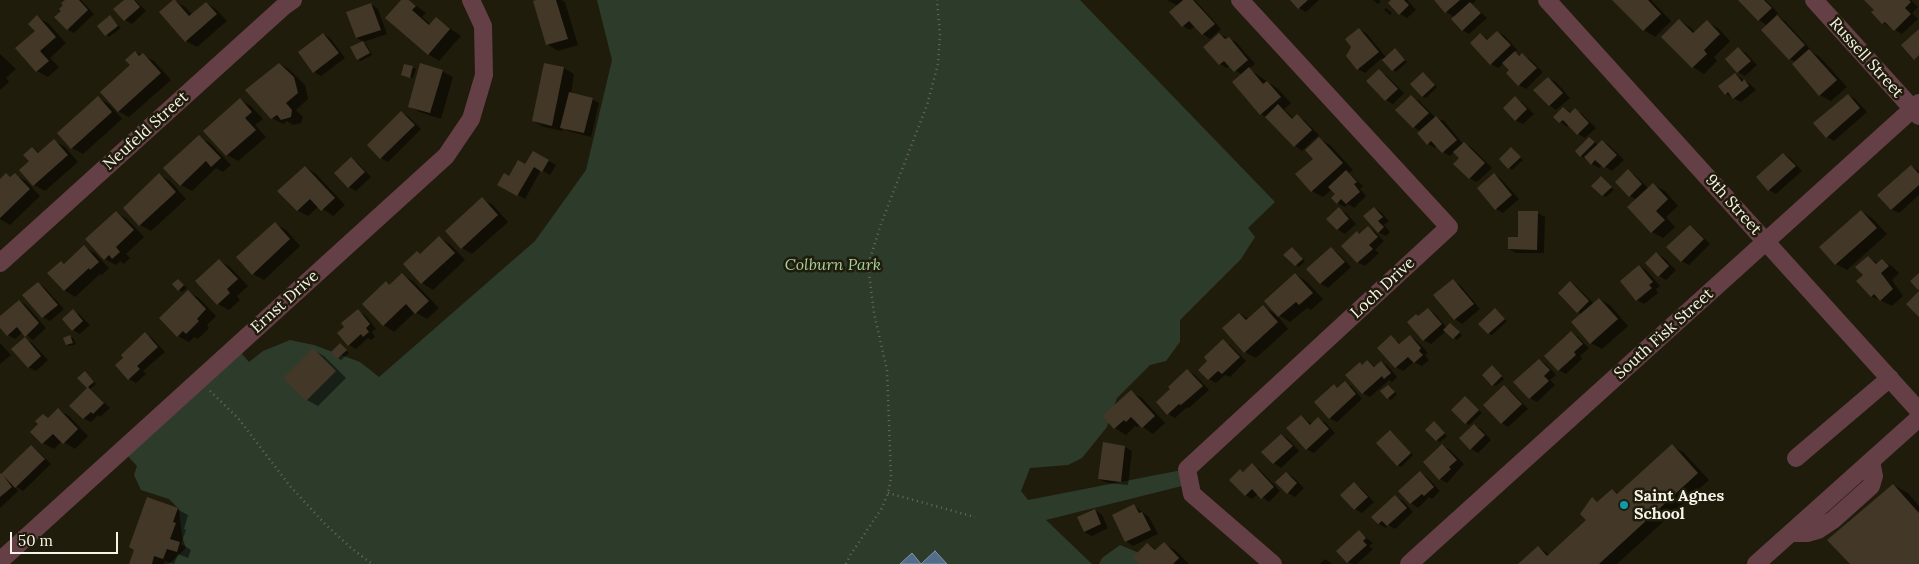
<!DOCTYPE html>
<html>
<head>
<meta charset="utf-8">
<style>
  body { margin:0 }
  #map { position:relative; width:1919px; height:564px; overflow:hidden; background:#201c0b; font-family:Lora,serif }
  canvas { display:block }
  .scale { position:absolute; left:10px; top:532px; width:108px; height:22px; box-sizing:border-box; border:2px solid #f6f4e9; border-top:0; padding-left:6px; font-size:15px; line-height:18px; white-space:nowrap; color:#f6f4e9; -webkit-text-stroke:4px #201c0b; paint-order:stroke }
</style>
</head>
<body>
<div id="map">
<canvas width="1919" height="564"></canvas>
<div class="scale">50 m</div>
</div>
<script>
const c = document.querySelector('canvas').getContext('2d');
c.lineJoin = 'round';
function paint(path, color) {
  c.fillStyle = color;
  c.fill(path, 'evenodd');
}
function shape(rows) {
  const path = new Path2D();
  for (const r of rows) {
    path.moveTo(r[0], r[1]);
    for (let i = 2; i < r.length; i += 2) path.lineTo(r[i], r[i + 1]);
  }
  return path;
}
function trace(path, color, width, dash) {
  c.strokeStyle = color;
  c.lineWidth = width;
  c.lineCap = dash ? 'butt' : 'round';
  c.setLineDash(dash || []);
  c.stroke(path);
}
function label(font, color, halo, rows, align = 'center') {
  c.font = font + ' Lora,serif';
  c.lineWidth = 5;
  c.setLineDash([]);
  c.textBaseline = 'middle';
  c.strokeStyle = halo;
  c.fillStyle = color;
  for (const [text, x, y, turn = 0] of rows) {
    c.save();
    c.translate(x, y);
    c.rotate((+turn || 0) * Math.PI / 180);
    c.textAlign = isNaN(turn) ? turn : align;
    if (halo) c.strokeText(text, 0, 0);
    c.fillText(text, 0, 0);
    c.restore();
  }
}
paint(shape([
  [597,0,1080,0,1275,202,1248,228,1255,237,1241,259,1180,320,1180,342,1166,361,1150,365,1117,398,1107,427,1082,458,1068,465,1030,468,1021,491,1028,500,1187,469,1190,484,1046,520,1092,564,169,564,186,548,182,537,179,509,169,499,141,490,134,475,137,466,122,450,236,347,249,362,263,351,290,340,314,345,360,362,379,377,535,241,586,170,612,60],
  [1120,545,1142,554,1145,564,1099,564,1102,558]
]), '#2d3b2b');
const water = shape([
  [935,551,947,564,900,564,912,553,921,564,935,551]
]);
paint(water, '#516d89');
trace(water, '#8296a6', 1);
paint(shape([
  [66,0,81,0,94,14,74,33,67,29,62,11],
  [126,0,135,0,146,11,132,24,125,20],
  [403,0,409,0,426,13,422,17,431,25,436,19,461,36,439,61,428,54],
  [541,0,561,0,565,2,578,45,558,51,547,44],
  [1167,0,1195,0,1221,29,1210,39,1203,34,1195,26,1190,30,1183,26,1178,6],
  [1292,0,1319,0,1306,12,1299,8],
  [1373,0,1379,0,1381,2,1378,4],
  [1393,0,1407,0,1416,10,1407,18,1400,14],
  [1436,0,1474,0,1476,1,1472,4,1487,18,1469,34,1462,30,1455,17,1446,12],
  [1614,0,1651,0,1671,21,1655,37,1644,30],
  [1740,0,1766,0,1778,13,1776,15,1785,21,1811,50,1810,51,1820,57,1847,87,1831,101,1820,95,1796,62,1790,59,1768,26,1759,20],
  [1865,0,1911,0,1918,7,1912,13,1918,19,1902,34,1883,23,1876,10],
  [175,1,185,7,193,15,206,3,217,10,227,21,197,47,186,41],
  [371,4,378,9,387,34,363,42,366,44,372,55,361,61,358,59,352,48,364,42,357,38],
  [1386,8,1392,13,1390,15,1384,10],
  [37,17,48,23,66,43,50,58,59,67,48,77,37,71],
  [110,17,121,28,109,37,99,26],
  [1679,20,1690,27,1696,33,1707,22,1718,28,1730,41,1714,57,1717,61,1704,74,1693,67,1663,37],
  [1359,29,1366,33,1386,57,1395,50,1407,62,1396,72,1382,58,1365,73,1358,69],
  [1497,32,1505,36,1517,50,1515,53,1530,59,1543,72,1526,89,1519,85,1511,70,1504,63,1498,68,1491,64,1472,43,1481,35,1489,40],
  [323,34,330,38,345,58,321,76,314,72],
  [1219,34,1236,42,1255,64,1249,69,1278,89,1291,103,1284,109,1294,119,1297,116,1304,120,1319,135,1302,151,1295,146,1267,117,1261,114,1242,75,1230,66,1227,68,1220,64],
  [1738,49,1746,53,1757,65,1745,76,1738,72],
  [135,52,154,61,171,80,129,117,118,111],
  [0,54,16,69,6,78,9,82,0,90],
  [280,64,290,70,305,85,308,99,296,110,303,117,301,123,293,125,287,121,283,124,272,118],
  [405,65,416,69,413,78,405,76],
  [564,68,574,74,571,94,592,99,599,103,591,137,568,131,563,128,563,131,544,127,533,121],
  [442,71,453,77,441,119,420,112,409,106],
  [1379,71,1386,75,1404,93,1393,104,1386,100],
  [1735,74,1751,85,1756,90,1741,102,1726,94,1720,86],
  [1426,75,1437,87,1426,98,1422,96],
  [1548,78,1556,82,1570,98,1556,110,1549,105],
  [1848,95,1855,99,1867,112,1834,141,1827,137],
  [1411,97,1419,101,1436,118,1444,121,1463,144,1471,147,1492,168,1477,182,1469,178,1460,158,1454,152,1450,156,1443,152,1437,146,1435,148,1428,144,1420,131,1414,127,1397,110],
  [98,98,109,104,122,119,83,154,72,148],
  [1515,98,1522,102,1534,114,1523,124,1515,120],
  [241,100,251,106,263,119,255,125,266,137,238,161,227,155],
  [1564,108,1572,113,1575,110,1582,114,1596,128,1585,138,1578,134,1569,125,1567,127,1555,117],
  [402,113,409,117,421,129,388,162,381,158],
  [199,137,210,143,231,165,223,172,216,168,192,191,181,185],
  [1319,139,1330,145,1353,170,1349,173,1363,186,1360,189,1366,196,1354,208,1348,204,1345,207,1337,203,1337,194,1332,189,1323,197,1312,191,1314,159],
  [1593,140,1598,145,1602,141,1609,145,1624,160,1612,171,1602,165,1599,168,1592,164,1581,156],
  [54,141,65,147,78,162,45,191,34,185,33,148,40,153],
  [1511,148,1523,160,1512,170,1500,159],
  [534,152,556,165,550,175,541,170,525,199,499,184,526,166],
  [1783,154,1790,158,1802,171,1776,194,1769,190,1757,177],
  [351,159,358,163,371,177,356,191,349,187],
  [1911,166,1919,171,1919,195,1899,213,1891,209],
  [305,167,316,174,345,205,333,216,319,206,308,216,297,210],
  [1628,171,1635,175,1649,189,1654,185,1665,191,1678,206,1666,217,1675,227,1663,238,1652,232,1629,208,1637,200,1630,196],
  [6,174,12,178,15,175,26,181,40,196,10,225,0,219,0,181],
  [1494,174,1501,179,1519,199,1503,213,1496,209],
  [159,175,170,181,186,199,151,231,140,225],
  [1604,180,1614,190,1606,197,1593,186],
  [482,199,493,205,508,222,472,254,462,248],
  [1375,208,1382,213,1389,221,1384,225,1390,232,1386,236,1378,232],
  [1339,209,1346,213,1356,224,1345,234,1338,230,1328,219],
  [1861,211,1872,218,1887,234,1847,270,1836,264,1821,247],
  [117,213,127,219,144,237,126,254,130,258,124,264,120,261,116,265,105,259],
  [1537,213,1545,217,1544,253,1516,253,1509,249],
  [275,224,286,230,300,246,264,280,253,274],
  [1690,226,1697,231,1710,244,1689,265,1681,261],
  [1368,228,1375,232,1384,241,1375,250,1379,253,1365,266,1357,262,1357,233,1361,235],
  [439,238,450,244,465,260,433,290,422,283,405,264,417,252,421,255],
  [84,247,95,253,109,268,102,275,100,274,75,297,64,290,62,262,65,264],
  [1292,248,1305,261,1299,267,1285,255],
  [1331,249,1338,253,1351,267,1328,288,1320,283],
  [1657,254,1664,258,1676,270,1666,280,1659,276],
  [1868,257,1879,264,1882,260,1893,267,1899,273,1892,280,1903,296,1892,306,1871,296,1864,276],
  [219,260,230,267,248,286,237,296,240,300,229,310,218,304],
  [1639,266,1646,270,1660,286,1656,289,1658,293,1644,304,1637,300,1621,281],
  [1295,274,1306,281,1323,299,1311,310,1307,308,1290,322,1276,314,1288,329,1256,358,1245,352,1240,314,1249,319,1263,307,1277,315],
  [402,275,413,281,439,308,427,319,415,312,394,332,384,325,386,283,391,286],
  [178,280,187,288,182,292,179,290],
  [1453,281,1460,285,1480,309,1462,324,1455,319,1435,296],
  [1570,282,1577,287,1594,304,1599,299,1610,305,1628,326,1602,349,1591,343,1582,314,1577,312],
  [38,284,45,288,64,309,50,321,43,317],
  [188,292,199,298,216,316,207,325,209,328,198,339,194,337,189,342,178,336],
  [19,301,26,305,46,328,33,340,23,332,15,339,8,335,0,326,0,317],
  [1428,309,1435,314,1447,328,1453,326,1462,335,1457,340,1446,331,1431,344,1424,340,1419,317],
  [1495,309,1507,321,1492,335,1488,333],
  [73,311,80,315,90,325,80,334,73,330,63,319],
  [358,311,365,315,376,329,372,332,375,337,371,340,368,338,356,349,349,345],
  [1571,333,1578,337,1589,348,1580,356,1582,359,1566,374,1559,370],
  [145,334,152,338,165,352,143,371,146,374,136,383,129,379],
  [1410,336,1417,341,1428,353,1425,355,1429,360,1422,366,1414,362,1403,371,1396,367,1391,337,1401,344],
  [70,337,73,338,76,344,70,346,67,345],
  [25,339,32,343,48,360,36,371,28,367],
  [1223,341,1230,345,1246,361,1230,377,1225,375,1216,383,1209,379,1200,370,1209,361],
  [0,343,11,355,0,364],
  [340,345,349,353,341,360,338,358],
  [313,350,324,356,346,378,318,406,307,400],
  [1539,360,1546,364,1556,375,1550,380,1555,385,1537,402,1530,398],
  [1367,361,1376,367,1381,362,1388,366,1397,377,1392,382,1389,380,1370,397,1363,393,1360,363,1363,365],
  [1492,367,1504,379,1496,386,1493,385],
  [1188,371,1195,375,1209,390,1189,408,1187,407,1175,418,1168,414],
  [88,375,96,384,90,389,110,408,100,417,98,415,91,422,83,418,71,406,89,388,79,378],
  [1345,383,1352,387,1362,399,1337,422,1329,418,1334,386,1338,388],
  [1504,387,1511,391,1528,409,1508,427,1501,423],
  [1391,388,1397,394,1391,400,1382,391],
  [1131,392,1142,398,1165,423,1153,434,1140,425,1138,427,1135,426,1126,435,1115,428,1104,416],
  [1465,398,1482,413,1469,425,1453,410],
  [58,410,69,416,88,436,75,449,62,441,54,449,43,443,40,424,43,415,49,419],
  [1301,416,1312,424,1319,419,1326,423,1335,433,1314,453,1306,449],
  [1437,425,1447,436,1440,442,1437,440],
  [1474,425,1481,429,1491,440,1478,453,1471,449],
  [1393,433,1413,455,1401,467,1398,465],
  [1281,435,1288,439,1299,451,1281,468,1274,463,1263,452],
  [1443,446,1450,450,1464,464,1447,483,1440,479],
  [1672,446,1683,452,1709,480,1617,564,1519,564,1538,547,1550,555,1588,521,1592,499,1599,502,1612,490,1619,494],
  [31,447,38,451,51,464,23,491,15,486,18,491,0,508,0,474,2,475],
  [1125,447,1132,451,1128,485,1107,483,1099,479],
  [1252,465,1259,469,1280,491,1269,502,1258,494,1252,499,1245,495,1240,470,1244,472],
  [1286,473,1293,477,1304,488,1295,497,1288,493],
  [1420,473,1427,477,1440,491,1432,499,1429,497,1418,508,1411,503,1400,491],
  [1354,484,1361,488,1374,502,1362,513,1355,509,1342,495],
  [1893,485,1908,493,1919,506,1919,564,1852,564],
  [1396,497,1403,501,1413,512,1395,529,1388,525,1386,528,1379,524],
  [1134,506,1149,517,1158,534,1133,546,1126,541],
  [177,509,188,515,184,529,186,530,181,544,191,550,188,558,178,554,174,564,165,561,164,564,130,564],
  [1095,510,1102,515,1108,528,1092,536,1084,532],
  [1359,532,1373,543,1369,546,1373,549,1357,564,1352,564,1348,562],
  [1148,544,1157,550,1164,544,1175,550,1189,564,1141,564],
  [1325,559,1332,564,1333,564,1320,564]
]), '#0007');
paint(shape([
  [65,0,79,0,88,10,67,30,54,17,61,11,59,9,63,5,61,3],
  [124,0,134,0,140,7,124,21,113,9],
  [173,0,175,0,189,16,206,2,217,14,185,42,159,12],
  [401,0,409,0,416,6,412,10,429,25,436,17,450,29,428,55,385,18],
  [536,0,556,0,568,39,546,45,533,1],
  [1183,0,1193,0,1215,24,1202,35,1189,21,1182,27,1169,12],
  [1290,0,1308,0,1298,9],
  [1391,0,1404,0,1409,5,1399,15,1388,3],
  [1434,0,1460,0,1445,13],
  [1612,0,1648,0,1661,14,1643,31],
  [1738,0,1764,0,1772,8,1758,21],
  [1864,0,1909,0,1911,2,1905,8,1911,14,1894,31,1885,22,1882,24,1871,12,1874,10],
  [1470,2,1481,13,1462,31,1451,19],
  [371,3,381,30,356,38,346,12],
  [37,15,56,37,40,51,49,61,36,72,15,48,35,31,28,24],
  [110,15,118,26,105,36,97,26],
  [1777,15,1805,45,1789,60,1761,30],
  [1679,19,1693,33,1707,20,1720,34,1704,50,1707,54,1692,68,1661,37],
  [1359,28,1379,52,1357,70,1346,56,1351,47,1345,39],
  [1919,29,1919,55,1914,60,1901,45],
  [1497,31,1511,45,1490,65,1470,43,1480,33,1487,40],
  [323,33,339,53,313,73,298,52],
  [1219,33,1225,39,1229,37,1248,60,1234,72,1224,61,1219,65,1203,47],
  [363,41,370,53,357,60,350,47],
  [1738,47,1751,61,1737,73,1725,59],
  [1395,48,1405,60,1392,71,1382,60],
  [1809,49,1837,80,1819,96,1792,64],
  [135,51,139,56,143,53,161,73,118,112,100,92,130,65,125,60],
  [1515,51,1519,56,1522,53,1537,68,1518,86,1506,73,1509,70,1502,63],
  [279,63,294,77,298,93,286,103,292,110,291,117,281,120,277,115,271,119,245,90],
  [420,63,443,70,430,113,408,107],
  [544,63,564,67,552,126,532,121],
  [404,64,413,66,410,78,401,75],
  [1249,67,1263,84,1267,81,1281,97,1260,115,1232,82],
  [1379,69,1398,89,1385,101,1366,81],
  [1423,72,1435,85,1422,97,1410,84],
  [1735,73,1742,82,1744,79,1749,86,1733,99,1728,92,1725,95,1718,86],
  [1548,77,1563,93,1549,106,1533,90],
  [569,92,593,98,584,133,560,128],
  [1848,94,1860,108,1826,138,1813,123],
  [1411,95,1429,113,1413,128,1395,110],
  [98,96,112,112,71,149,57,133],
  [1515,96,1527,109,1515,121,1503,108],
  [240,98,252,112,245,118,256,130,226,156,203,131],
  [1278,104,1292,119,1297,114,1312,130,1294,147,1265,117],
  [1563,107,1570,113,1575,108,1589,123,1577,135,1563,120,1559,123,1553,117],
  [401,111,415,125,380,159,367,145],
  [1436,116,1457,140,1442,153,1431,141,1427,145,1417,133],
  [199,135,221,158,211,167,206,161,180,186,163,168],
  [1319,137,1343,163,1311,192,1295,174,1313,159,1305,150],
  [1589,137,1595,142,1580,157,1575,151],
  [54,139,68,155,33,186,19,170,29,161,23,155,32,147,38,153],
  [1602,140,1617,155,1604,168,1595,160,1591,165,1584,157],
  [1464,142,1485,163,1469,179,1453,164,1459,158,1453,152],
  [1511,147,1521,157,1508,169,1499,159],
  [533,151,549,160,542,172,534,167,517,196,497,185,504,173,509,176,518,160,525,164],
  [1783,153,1796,166,1768,191,1756,177],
  [351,157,365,172,348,188,334,173],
  [1911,165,1919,174,1919,185,1891,210,1877,195],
  [305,166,335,198,321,211,310,199,297,211,277,191],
  [1628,169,1642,184,1629,197,1615,182],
  [1346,170,1357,182,1354,184,1360,192,1346,204,1341,199,1337,204,1331,198,1335,194,1328,187],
  [6,173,10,177,15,173,30,189,0,218,0,179],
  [159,173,176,192,139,226,123,208],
  [1494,173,1512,195,1495,210,1477,188],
  [1601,176,1612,187,1602,196,1591,186],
  [1653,183,1668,199,1656,211,1665,220,1651,233,1627,207],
  [482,197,498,215,461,249,445,231],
  [1339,207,1349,219,1337,230,1326,219],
  [1374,207,1383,217,1378,221,1384,227,1378,233,1363,216],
  [1861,210,1877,228,1835,265,1819,247],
  [116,211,134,230,116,247,120,252,112,259,109,255,104,260,85,239],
  [1518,211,1538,211,1537,250,1508,249,1508,237,1518,237],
  [275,222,290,239,252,275,236,257],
  [1690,225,1704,239,1681,262,1666,247],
  [1368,226,1378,237,1369,245,1373,249,1357,263,1341,246,1357,231,1359,234],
  [439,236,455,253,421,284,403,264,417,251,420,254],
  [84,245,99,262,90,270,89,268,64,291,47,273,61,261,64,264],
  [1292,247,1303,259,1295,266,1283,255],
  [1331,247,1345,262,1320,284,1306,269],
  [1656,252,1669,266,1658,277,1645,263],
  [1868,256,1876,264,1882,259,1889,266,1881,273,1893,289,1880,301,1874,294,1871,297,1856,281,1863,275,1855,267],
  [219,259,238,279,227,289,230,293,217,305,195,281],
  [1639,265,1653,282,1649,285,1652,288,1636,301,1620,281],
  [402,273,429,301,415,314,406,304,383,326,362,304,386,281,389,285],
  [1295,273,1313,293,1299,305,1296,302,1278,317,1264,301],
  [1919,273,1919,289,1918,290,1910,281],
  [178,279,184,285,178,291,172,284],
  [1453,279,1474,304,1454,320,1433,295],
  [1570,281,1589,301,1577,313,1558,293],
  [38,282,58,305,42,318,22,295],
  [188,290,206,309,197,319,199,321,186,334,183,331,177,337,159,318],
  [1919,291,1919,317,1906,304],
  [1599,298,1618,319,1590,344,1571,322],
  [19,300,39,323,25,337,17,327,7,336,0,328,0,316],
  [1263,305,1278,322,1244,353,1222,328,1239,313,1246,320],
  [1428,308,1442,324,1423,341,1407,322,1416,314,1418,316],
  [1495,308,1505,319,1488,334,1478,324],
  [73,309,83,321,72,331,62,319],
  [358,309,370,324,366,328,369,332,363,337,361,334,348,346,337,333,344,327,341,323],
  [1450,323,1460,332,1453,339,1443,330],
  [1571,331,1583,344,1574,352,1576,355,1558,371,1544,356],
  [145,332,158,347,137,366,140,369,128,380,115,365,123,358,121,355],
  [70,335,73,343,66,345,63,338],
  [1391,335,1399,344,1410,335,1421,348,1419,351,1423,355,1414,363,1408,357,1395,368,1377,348],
  [25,337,41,356,28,368,11,349],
  [1223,339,1240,357,1222,374,1218,371,1208,380,1198,370,1207,361,1204,357],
  [340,343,347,350,337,359,331,352],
  [313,348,336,371,306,401,283,378],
  [1539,359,1550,370,1544,376,1549,381,1529,399,1513,382],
  [1367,360,1374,367,1381,361,1391,373,1384,379,1382,376,1362,394,1345,375,1360,362,1362,365],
  [1492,365,1502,376,1492,386,1482,375],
  [1187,369,1203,386,1181,405,1179,404,1167,415,1156,402,1170,389,1168,387],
  [85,371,94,382,88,387,104,403,93,414,91,412,83,419,69,406,87,388,77,378],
  [1345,381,1356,394,1329,419,1314,402,1334,384,1337,388],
  [1388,385,1395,392,1387,399,1380,391],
  [1504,385,1522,404,1501,424,1483,405],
  [1131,390,1155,416,1142,428,1131,417,1126,422,1124,420,1114,429,1102,416],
  [1465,396,1479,410,1465,424,1451,410],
  [58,408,78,429,63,444,53,434,42,444,30,432,38,424,35,421,43,414,48,418],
  [1301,415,1310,425,1318,417,1329,429,1306,450,1286,428],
  [1434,421,1445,433,1436,441,1425,430],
  [1474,424,1485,435,1470,450,1459,438],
  [1390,430,1411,453,1397,466,1376,443],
  [1281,434,1293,446,1273,464,1261,452],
  [1103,442,1125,446,1121,482,1098,479],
  [1442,444,1457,460,1449,467,1451,469,1439,480,1423,462],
  [1672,444,1698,473,1599,564,1518,564,1538,546,1547,556,1586,520,1580,514,1592,497,1597,502,1612,489,1617,494],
  [31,445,45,459,15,488,3,475,12,487,0,497,0,473,1,474],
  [1252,463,1274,487,1261,499,1252,489,1245,496,1229,480,1240,469,1243,472],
  [1420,471,1434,487,1424,496,1422,494,1410,504,1398,491],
  [1286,472,1297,483,1287,494,1275,482],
  [1354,482,1368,497,1354,510,1340,495],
  [1893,484,1919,513,1919,564,1850,564,1827,540],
  [1395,495,1407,508,1387,526,1382,521,1378,524,1371,517],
  [147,497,178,508,173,522,176,523,170,539,180,542,177,552,167,549,163,559,154,556,152,564,129,564,134,550,129,547],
  [1134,504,1139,513,1142,512,1151,530,1125,542,1112,515],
  [1095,509,1101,524,1084,532,1077,517],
  [1359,530,1366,538,1363,541,1367,545,1347,563,1336,551],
  [1164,542,1179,558,1173,564,1140,564,1133,557,1147,543,1155,550]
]), '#433728');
trace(shape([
  [210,391,238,418,290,486,325,524,350,547,372,564],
  [888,493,975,517],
  [846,564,851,554,882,508,888,493,891,478,887,370,874,313,868,265,881,224,927,105,938,64,940,35,937,0]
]), '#6c695a', 2.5, [1, 4]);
trace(shape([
  [1240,0,1449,227,1187,469,1192,494,1273,564],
  [1547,0,1919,411],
  [1814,0,1919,116],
  [0,263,283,7,293,0],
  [1796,458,1890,378],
  [1791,533,1808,533,1818,530,1833,520,1871,486,1874,476,1871,461],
  [0,561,446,156,471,119,484,75,483,26,471,0],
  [1409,564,1919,103],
  [1756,564,1919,418]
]), '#643f46', 18);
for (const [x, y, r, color] of [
  [1624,505,5,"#0f9aa8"]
]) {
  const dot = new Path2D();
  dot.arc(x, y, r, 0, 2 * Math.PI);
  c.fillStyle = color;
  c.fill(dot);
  trace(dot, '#201c0b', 2);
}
label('16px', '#f6f4e9', '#201c0b', [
  ["Russell Street",1866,58,48],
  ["Neufeld Street",146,131,-42],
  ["9th Street",1733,205,48],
  ["Loch Drive",1383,288,-43],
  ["Ernst Drive",285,302,-42],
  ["South Fisk Street",1664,334,-42]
]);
label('italic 16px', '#a4d09c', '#201c0b', [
  ["Colburn Park",833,265]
]);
label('bold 16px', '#f6f4e9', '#201c0b', [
  ["Saint Agnes",1634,496],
  ["School",1634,514]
], 'left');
</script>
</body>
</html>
